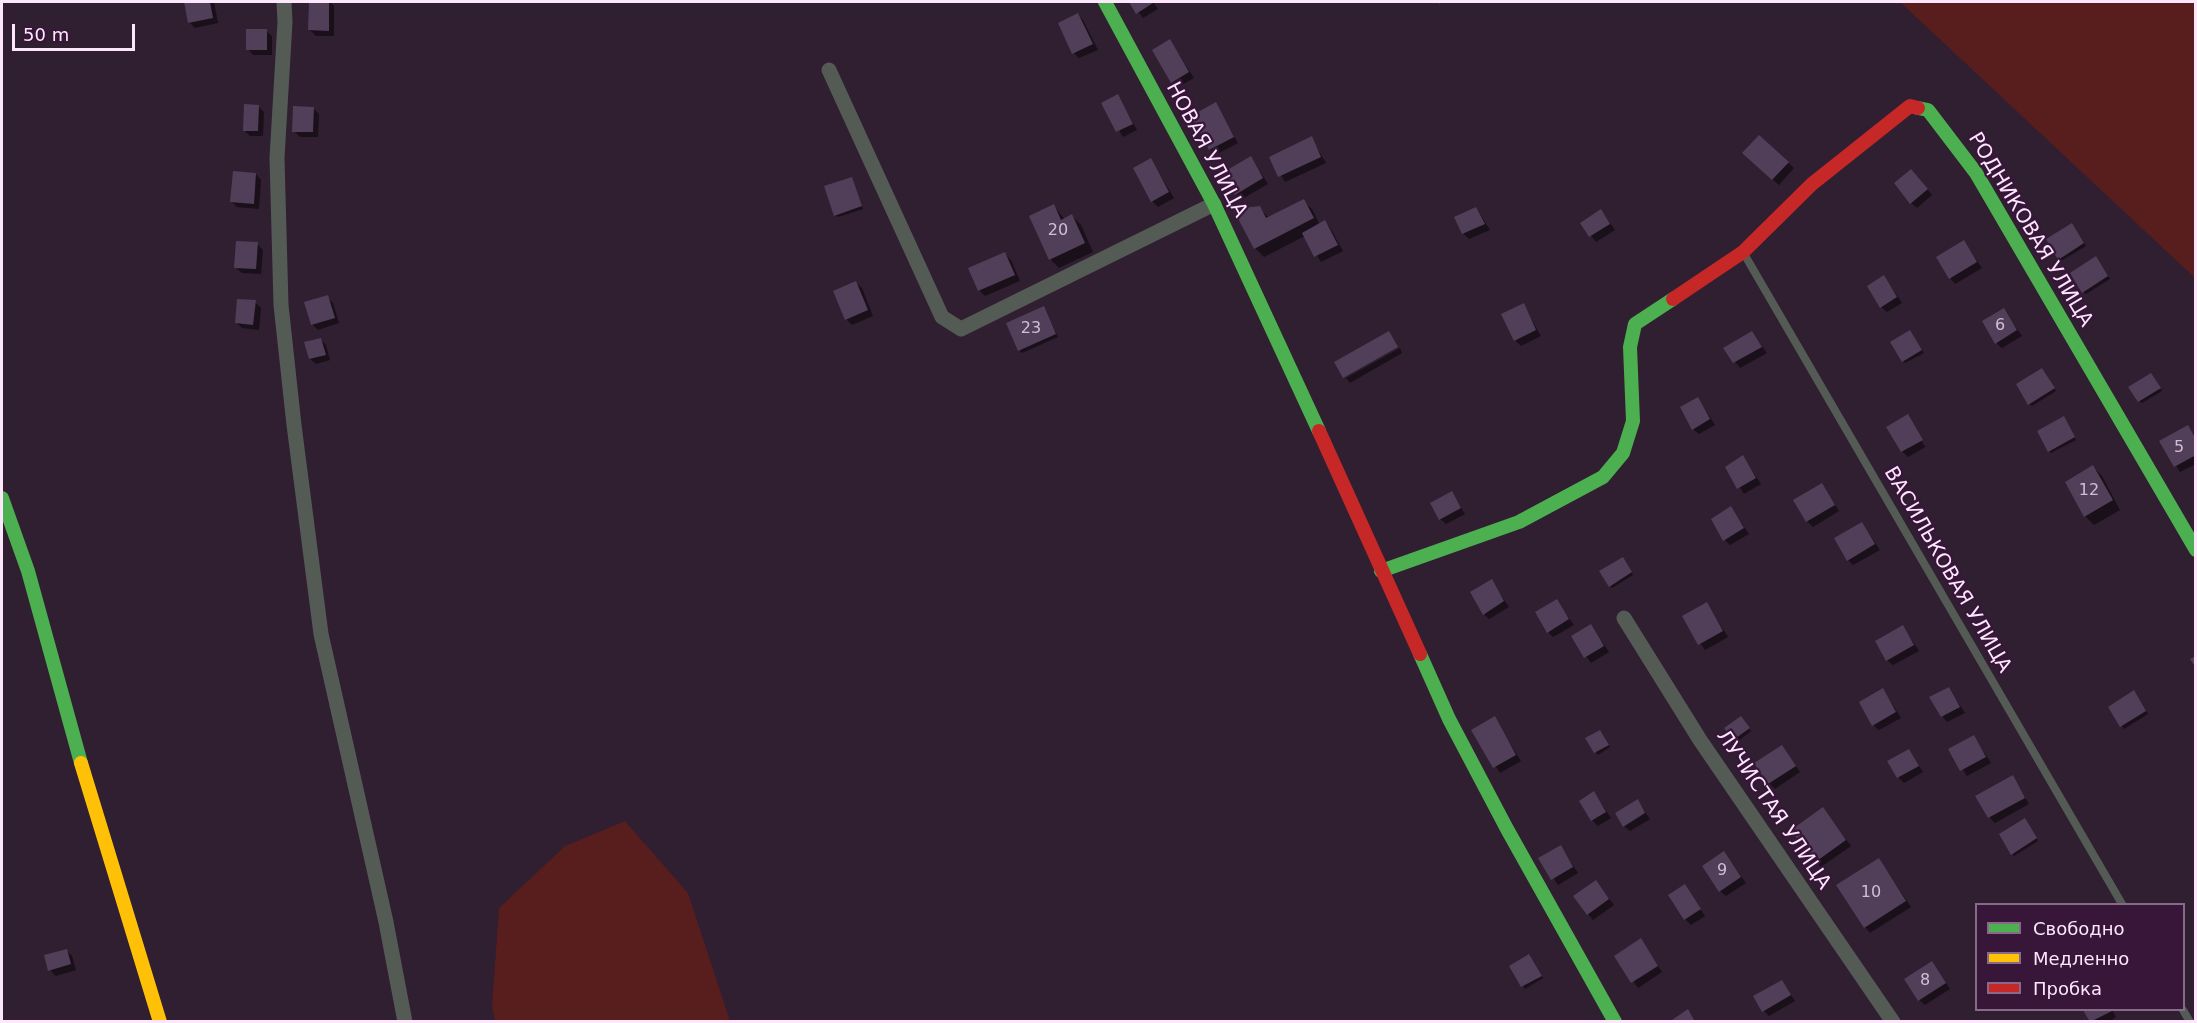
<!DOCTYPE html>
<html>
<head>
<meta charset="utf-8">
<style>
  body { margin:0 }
  #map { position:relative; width:2197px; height:1023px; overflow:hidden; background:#301e31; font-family:"DejaVu Sans",sans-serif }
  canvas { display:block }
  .frame { position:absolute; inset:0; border:3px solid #fde7fd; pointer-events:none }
  .legend { position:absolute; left:1975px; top:903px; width:210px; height:108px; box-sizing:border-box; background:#381639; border:2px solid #876a87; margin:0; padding:8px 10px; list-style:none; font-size:18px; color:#fde7fd }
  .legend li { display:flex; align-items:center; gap:12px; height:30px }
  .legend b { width:30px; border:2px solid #876a87 }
  .scale { position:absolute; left:12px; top:24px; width:123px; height:27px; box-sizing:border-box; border:3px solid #fde7fd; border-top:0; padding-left:8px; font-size:18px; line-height:21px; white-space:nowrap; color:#fde7fd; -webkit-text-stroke:4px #381639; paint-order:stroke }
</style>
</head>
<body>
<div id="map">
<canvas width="2197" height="1023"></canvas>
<div class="frame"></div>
<ul class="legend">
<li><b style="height:8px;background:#4caf50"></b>Свободно</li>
<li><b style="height:8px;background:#ffc107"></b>Медленно</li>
<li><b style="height:8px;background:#c62828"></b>Пробка</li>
</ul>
<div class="scale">50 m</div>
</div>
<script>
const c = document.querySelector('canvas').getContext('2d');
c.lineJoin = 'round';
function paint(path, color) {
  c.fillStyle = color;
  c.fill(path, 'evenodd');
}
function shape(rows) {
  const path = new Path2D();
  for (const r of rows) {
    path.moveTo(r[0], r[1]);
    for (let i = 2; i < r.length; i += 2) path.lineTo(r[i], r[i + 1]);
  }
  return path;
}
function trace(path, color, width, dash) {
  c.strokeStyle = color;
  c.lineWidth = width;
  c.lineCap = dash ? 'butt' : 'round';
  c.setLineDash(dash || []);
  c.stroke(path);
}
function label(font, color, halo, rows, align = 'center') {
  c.font = font + ' "DejaVu Sans",sans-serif';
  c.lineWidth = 4.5;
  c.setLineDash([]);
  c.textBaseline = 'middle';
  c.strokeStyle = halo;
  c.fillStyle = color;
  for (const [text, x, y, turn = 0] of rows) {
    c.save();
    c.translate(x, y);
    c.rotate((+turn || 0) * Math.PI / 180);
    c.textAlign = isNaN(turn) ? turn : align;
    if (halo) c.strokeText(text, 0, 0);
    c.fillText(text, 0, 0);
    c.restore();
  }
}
paint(shape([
  [1900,2,2195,2,2195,278],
  [625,821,688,893,730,1021,495,1021,492,1006,499,908,565,846]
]), '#581d1d');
paint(shape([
  [185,2,214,2,218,23,195,28,189,22],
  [310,2,330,2,334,6,334,36,316,36,310,30],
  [1131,2,1153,2,1158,9,1143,18],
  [1078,14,1083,20,1098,50,1079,58,1074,53],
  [266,31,272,36,272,55,253,55,248,49],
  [1170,41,1194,78,1178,87,1172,82],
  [1118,96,1137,130,1123,137,1103,103],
  [1215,104,1238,143,1215,155,1210,149],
  [258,106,264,112,263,136,250,136,244,130],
  [313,108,319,114,318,137,300,137,294,131],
  [1759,137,1794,168,1779,185,1749,159],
  [1311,138,1326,163,1285,182,1271,157],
  [1251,158,1268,184,1242,199,1236,194],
  [1151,160,1174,198,1158,207,1152,201],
  [256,174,261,180,259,209,237,207,232,202],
  [1917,176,1932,195,1917,208,1911,203],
  [852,179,863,209,838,217,835,215],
  [1303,201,1312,209,1320,225,1325,222,1330,228,1343,251,1321,262,1305,236,1264,257,1255,248,1259,208,1269,218],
  [1054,206,1065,220,1072,216,1081,225,1093,252,1059,268,1050,259],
  [1476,208,1490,230,1469,239,1463,233],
  [1601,211,1615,230,1596,242,1582,224],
  [2074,227,2086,246,2061,261,2059,259],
  [1964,242,1982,268,1955,284,1950,278],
  [257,244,263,250,261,274,242,273,236,268],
  [1005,254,1011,260,1020,281,985,296,979,290],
  [2098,261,2110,279,2086,294,2083,292],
  [1884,277,1902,303,1887,312,1881,307],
  [856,283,862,288,873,316,852,325,846,319],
  [327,297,333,303,339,323,318,330,312,324],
  [255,302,261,308,259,330,242,328,237,323],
  [1523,305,1541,336,1521,346,1515,340],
  [1044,308,1058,337,1022,353,1019,350],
  [2004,310,2022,336,2002,348,1996,343],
  [1752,333,1767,353,1740,368,1725,348],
  [1912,334,1924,353,1905,363,1903,361],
  [321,340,326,345,330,360,316,364,310,359],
  [1400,348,1402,353,1350,383,1346,378],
  [2045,372,2056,391,2032,406,2029,404],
  [2153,377,2162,391,2142,403,2139,401],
  [1698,399,1715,425,1699,434,1693,429],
  [1908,416,1925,447,1927,446,1908,457,1902,451],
  [2064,418,2076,440,2051,453,2049,451],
  [2188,427,2196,437,2196,464,2180,472,2161,442],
  [1743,457,1761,484,1744,494,1727,467],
  [2093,467,2102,476,2120,510,2094,525,2085,516],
  [1822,485,1839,511,1813,527,1807,521],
  [1452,493,1465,514,1446,524,1440,519],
  [1731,508,1749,534,1730,545,1725,540],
  [1862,524,1880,550,1853,565,1848,560],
  [1625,561,1633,575,1612,588,1610,586],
  [1491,581,1509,607,1489,619,1484,614],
  [1557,601,1574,625,1553,637,1548,632],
  [1707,604,1728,637,1705,650,1684,617],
  [1591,626,1609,652,1591,663,1573,637],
  [1903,627,1919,651,1893,665,1887,660],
  [1949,689,1965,713,1947,722,1942,716],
  [1883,690,1901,718,1879,730,1873,725],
  [2136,695,2148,714,2124,729,2110,707],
  [1494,718,1521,761,1500,773,1473,730],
  [1743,721,1751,731,1737,742,1726,729],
  [1602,734,1610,747,1598,755,1587,739],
  [1974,737,1991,763,1967,776,1950,750],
  [1782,747,1800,772,1775,789,1769,783],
  [1909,751,1923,772,1904,783,1898,777],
  [2012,777,2029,804,1995,823,1989,817],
  [1594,793,1611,818,1598,826,1592,820],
  [1637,801,1650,819,1630,831,1624,826],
  [1823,809,1851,846,1821,867,1816,862],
  [2027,822,2038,841,2014,856,2012,854],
  [1560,847,1578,873,1558,885,1541,859],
  [1724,853,1746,883,1726,896,1720,891],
  [1879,860,1911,907,1870,933,1865,927],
  [1596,882,1614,905,1593,920,1588,914],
  [1684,886,1705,916,1691,925,1685,919],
  [1641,940,1662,972,1638,988,1616,956],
  [66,950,72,956,76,970,56,976,50,970],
  [1532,959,1543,978,1525,989,1511,967],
  [1932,963,1950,989,1925,1005,1919,1000],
  [1781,981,1795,1001,1769,1016,1764,1011],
  [2085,1010,2112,1010,2116,1017,2109,1022,2092,1022]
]), '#0007');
paint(shape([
  [184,2,210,2,213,18,188,23],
  [309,2,329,2,329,31,308,30],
  [1129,2,1152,2,1153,3,1136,14],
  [1078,13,1093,44,1072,54,1058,23],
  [246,29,267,29,267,50,246,50],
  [1170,39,1189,72,1171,83,1152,50],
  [1118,94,1133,124,1116,132,1101,103],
  [1216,102,1234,137,1209,150,1191,116],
  [244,104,259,105,258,131,243,131],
  [293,106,314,107,313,132,292,132],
  [1759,135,1789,162,1772,180,1742,153],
  [1312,136,1321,157,1278,177,1269,157],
  [1251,156,1263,178,1235,195,1222,173],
  [1151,158,1169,192,1151,202,1133,168],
  [1911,169,1928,189,1910,204,1894,183],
  [233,171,256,173,254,204,230,202],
  [852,177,862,206,834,216,824,186],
  [1304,199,1314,218,1254,249,1233,209,1260,206,1266,218],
  [1054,204,1061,220,1072,214,1085,243,1049,260,1029,216],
  [1476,207,1485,224,1462,234,1454,217],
  [1601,209,1610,224,1589,237,1580,223],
  [1325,220,1338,245,1314,257,1302,233],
  [2072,223,2084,243,2058,260,2046,239],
  [1964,240,1977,262,1949,279,1936,257],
  [236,241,258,242,256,269,234,268],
  [1005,252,1015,275,978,291,968,268],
  [2096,256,2108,276,2082,293,2070,273],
  [1884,275,1897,297,1880,308,1867,286],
  [856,281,868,310,845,320,833,291],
  [328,295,335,318,311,325,304,302],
  [237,299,256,300,253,325,235,323],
  [1524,303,1536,330,1514,341,1501,314],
  [1044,306,1056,334,1018,351,1006,323],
  [2004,308,2017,330,1995,344,1982,321],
  [1910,330,1922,350,1902,362,1890,342],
  [1389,331,1398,347,1343,378,1334,362],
  [1752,331,1762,347,1733,363,1723,348],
  [321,338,326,355,309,359,304,342],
  [2042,368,2055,388,2028,405,2016,384],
  [2151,373,2161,388,2138,402,2128,387],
  [1698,397,1710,419,1692,430,1680,407],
  [1908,414,1923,440,1901,452,1886,427],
  [2064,416,2075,437,2048,452,2037,431],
  [2188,425,2196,439,2196,455,2174,467,2159,441],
  [1743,455,1756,478,1737,489,1725,467],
  [2093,465,2113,500,2084,517,2065,482],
  [1822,483,1835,505,1806,522,1793,500],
  [1452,491,1461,508,1439,520,1430,503],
  [1731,506,1744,528,1723,541,1711,519],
  [1862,522,1875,544,1847,561,1834,538],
  [1623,557,1632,572,1609,587,1599,571],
  [1492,579,1504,601,1483,615,1470,592],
  [1557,599,1569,619,1547,633,1535,612],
  [1707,602,1723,631,1698,645,1682,616],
  [1591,624,1604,646,1584,658,1571,636],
  [1903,625,1914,645,1886,661,1875,641],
  [2196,656,2196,668,2190,659],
  [1949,687,1960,707,1941,717,1929,697],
  [1883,688,1896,712,1872,726,1859,702],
  [2134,690,2146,711,2120,727,2108,707],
  [1495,716,1516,755,1493,768,1471,730],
  [1741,716,1750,728,1733,740,1724,728],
  [1600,730,1609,745,1594,753,1585,738],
  [1974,735,1986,757,1960,771,1948,749],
  [1782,745,1796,766,1768,784,1754,763],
  [1909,749,1919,766,1897,778,1887,761],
  [2013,775,2025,798,1988,818,1975,796],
  [1594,791,1606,812,1591,821,1579,801],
  [1638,799,1645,813,1623,827,1615,813],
  [1823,807,1846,840,1814,863,1791,830],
  [2025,818,2037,838,2011,855,1999,834],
  [1561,845,1573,867,1551,880,1538,858],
  [1724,851,1741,877,1719,892,1702,866],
  [1879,858,1906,901,1864,928,1836,885],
  [1596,880,1609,899,1587,915,1573,896],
  [1685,884,1701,909,1684,920,1668,895],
  [1641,938,1658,966,1631,983,1614,956],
  [67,949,71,964,48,971,44,955],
  [1529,954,1542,976,1521,987,1509,966],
  [1932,961,1946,983,1918,1001,1904,979],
  [1782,980,1791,995,1762,1012,1753,996],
  [1688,1009,1695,1022,1669,1022],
  [2083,1010,2111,1010,2112,1011,2090,1022]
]), '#513f5a');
trace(shape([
  [1439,2,1440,2]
]), '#595a5a', 3, [3, 3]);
trace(shape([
  [1743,252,2122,904],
  [2183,1010,2190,1022]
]), '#535b54', 8);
trace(shape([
  [284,2,285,22,277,158,281,305,294,425,321,634,386,922,405,1022],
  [829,70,942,317,961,329,1214,204],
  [1624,618,1700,740,1893,1022]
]), '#535b54', 15);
trace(shape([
  [1105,2,1214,204,1319,431],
  [1918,108,1928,110,1976,173,2196,550],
  [2,498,28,571,81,763],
  [1381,571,1519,522,1603,477,1623,453,1633,421,1630,347,1635,324,1673,299],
  [1420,654,1449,719,1507,829,1615,1022]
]), '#4caf50', 14);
trace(shape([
  [81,763,160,1022]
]), '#ffc107', 14);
trace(shape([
  [1673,299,1743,252,1812,184,1910,106,1918,108],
  [1319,431,1420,654]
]), '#c62828', 14);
label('16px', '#d2bdd4', null, [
  ["20",1058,231],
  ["6",2000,326],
  ["23",1031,329],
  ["5",2179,448],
  ["12",2089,491],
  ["9",1722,871],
  ["10",1871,893],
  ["8",1925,981]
]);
label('20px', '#fde7fd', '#381639', [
  ["НОВАЯ УЛИЦА",1206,150,62],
  ["РОДНИКОВАЯ УЛИЦА",2030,230,59],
  ["ВАСИЛЬКОВАЯ УЛИЦА",1947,570,60],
  ["ЛУЧИСТАЯ УЛИЦА",1773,810,56]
]);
</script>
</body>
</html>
